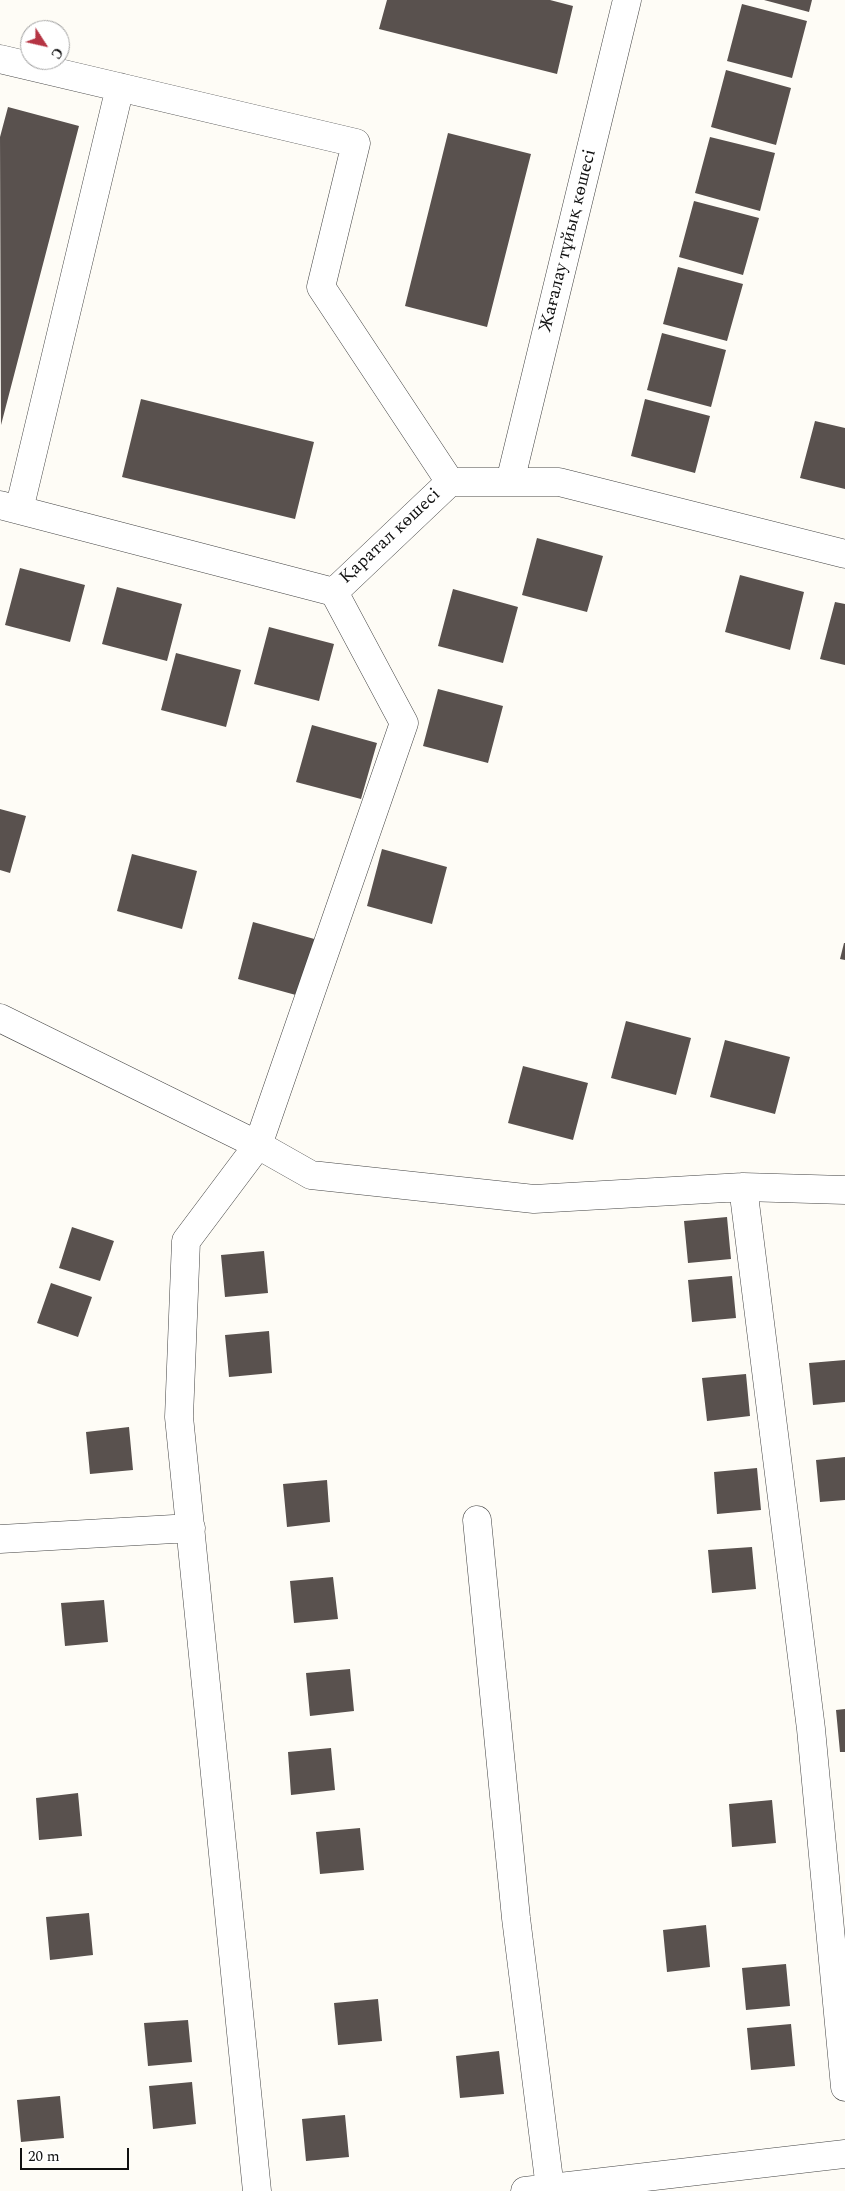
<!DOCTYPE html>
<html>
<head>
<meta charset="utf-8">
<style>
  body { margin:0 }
  #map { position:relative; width:845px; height:2191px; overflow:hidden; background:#fefcf6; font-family:Spectral,serif }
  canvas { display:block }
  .north { position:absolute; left:20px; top:20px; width:50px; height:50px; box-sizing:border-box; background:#fff; border:1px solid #a0a0a0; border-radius:50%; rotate:125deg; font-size:14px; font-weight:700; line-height:20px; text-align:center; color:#111 }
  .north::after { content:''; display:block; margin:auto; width:18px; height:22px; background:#b53443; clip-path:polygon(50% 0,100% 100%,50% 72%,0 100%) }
  .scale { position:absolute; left:20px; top:2148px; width:109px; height:22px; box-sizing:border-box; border:2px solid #111; border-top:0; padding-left:6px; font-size:15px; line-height:18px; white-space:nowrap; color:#111; -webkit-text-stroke:4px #fff; paint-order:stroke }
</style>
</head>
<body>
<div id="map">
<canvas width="845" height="2191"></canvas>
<div class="north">С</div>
<div class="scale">20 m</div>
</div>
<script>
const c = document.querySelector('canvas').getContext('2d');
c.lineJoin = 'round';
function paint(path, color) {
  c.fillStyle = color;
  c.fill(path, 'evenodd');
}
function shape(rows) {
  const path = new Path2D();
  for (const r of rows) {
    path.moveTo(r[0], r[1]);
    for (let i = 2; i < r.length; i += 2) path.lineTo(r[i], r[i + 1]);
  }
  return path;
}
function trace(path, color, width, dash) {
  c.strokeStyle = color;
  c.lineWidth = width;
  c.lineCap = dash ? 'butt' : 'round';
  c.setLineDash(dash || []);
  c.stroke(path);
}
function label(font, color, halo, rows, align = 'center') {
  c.font = font + ' Spectral,serif';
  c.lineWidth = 5;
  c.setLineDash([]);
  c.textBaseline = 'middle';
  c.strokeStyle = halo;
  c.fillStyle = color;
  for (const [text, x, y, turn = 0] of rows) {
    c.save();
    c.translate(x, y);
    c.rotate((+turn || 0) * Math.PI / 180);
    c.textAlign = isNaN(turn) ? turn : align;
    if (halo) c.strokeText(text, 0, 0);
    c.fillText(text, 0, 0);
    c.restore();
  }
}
paint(shape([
  [387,0,550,0,573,6,557,74,379,29],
  [764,0,812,0,809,12],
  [742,4,807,21,792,78,727,61],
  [726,70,791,88,776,145,711,127],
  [8,107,79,126,1,425,0,137],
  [448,133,531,154,487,327,405,306],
  [710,137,775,153,760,211,695,193],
  [694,201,759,218,743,275,679,257],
  [678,267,743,284,727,341,663,324],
  [662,333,726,350,711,407,647,390],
  [141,399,314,442,295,519,122,477],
  [645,399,710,416,695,473,631,456],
  [815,421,845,428,845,489,800,478],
  [537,538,603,556,587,612,522,595],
  [20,568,85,585,70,642,5,625],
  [740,575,804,592,790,650,725,632],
  [117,587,182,604,167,661,102,644],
  [453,589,518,607,503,663,438,646],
  [835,602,845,604,845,665,820,659],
  [269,627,334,644,319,701,254,684],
  [176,653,241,670,226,727,161,710],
  [438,689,503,706,488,763,423,746],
  [312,725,377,743,361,799,296,782],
  [0,809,26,816,10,873,0,870],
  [382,849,447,867,432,924,367,906],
  [132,854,197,871,182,929,117,911],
  [253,922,318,940,303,997,238,979],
  [844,943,845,943,845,960,840,959],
  [626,1021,691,1038,676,1095,611,1078],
  [725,1040,790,1057,775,1114,710,1097],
  [523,1066,588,1083,573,1140,508,1123],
  [727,1217,731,1259,688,1263,684,1221],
  [72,1227,114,1241,100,1281,59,1268],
  [264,1251,268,1293,225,1297,221,1255],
  [732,1276,736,1318,692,1322,688,1280],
  [51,1283,92,1297,78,1337,37,1323],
  [269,1331,272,1373,229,1377,225,1335],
  [845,1360,845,1402,813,1405,809,1363],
  [746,1374,750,1416,707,1421,702,1378],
  [129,1427,133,1470,90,1474,86,1432],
  [845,1457,845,1500,820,1502,816,1460],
  [757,1468,761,1510,717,1514,714,1472],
  [327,1480,330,1522,287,1527,283,1484],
  [752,1547,756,1589,712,1593,708,1550],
  [333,1577,338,1619,294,1623,290,1581],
  [104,1600,108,1642,65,1646,61,1603],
  [350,1669,354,1711,310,1716,306,1673],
  [845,1709,845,1752,840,1752,836,1710],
  [331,1748,335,1790,291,1795,288,1752],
  [78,1793,82,1836,39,1840,36,1798],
  [772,1800,776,1843,732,1847,729,1804],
  [360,1828,364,1870,320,1874,316,1832],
  [89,1913,93,1955,50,1960,46,1917],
  [706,1925,710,1967,667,1972,663,1930],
  [786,1964,790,2006,746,2010,742,1968],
  [378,1999,382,2041,338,2045,334,2003],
  [188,2020,192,2062,148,2066,144,2023],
  [791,2024,795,2066,751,2070,747,2028],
  [499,2051,504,2094,460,2098,456,2056],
  [192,2082,196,2124,153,2129,149,2086],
  [60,2096,64,2138,21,2142,17,2100],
  [345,2115,349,2157,306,2161,302,2119]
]), '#59514e');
const minor = shape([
  [0,59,356,143,321,287,450,482],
  [510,482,627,0],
  [0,505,334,592,450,482,559,482,845,554],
  [19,510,120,87],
  [0,1018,258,1145,311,1175,534,1199,743,1187,845,1190],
  [743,1187,811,1729,845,2087],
  [477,1520,516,1918,550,2188],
  [0,1539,191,1528],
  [257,2191,179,1417,186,1241,258,1145,404,723,334,592],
  [525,2191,845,2154]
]);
trace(minor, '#444', 29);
trace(minor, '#fff', 28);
label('18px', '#111', '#fff', [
  ["Жағалау тұйық көшесі",569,241,-76],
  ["Қаратал көшесі",391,537,-43]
]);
</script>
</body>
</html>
